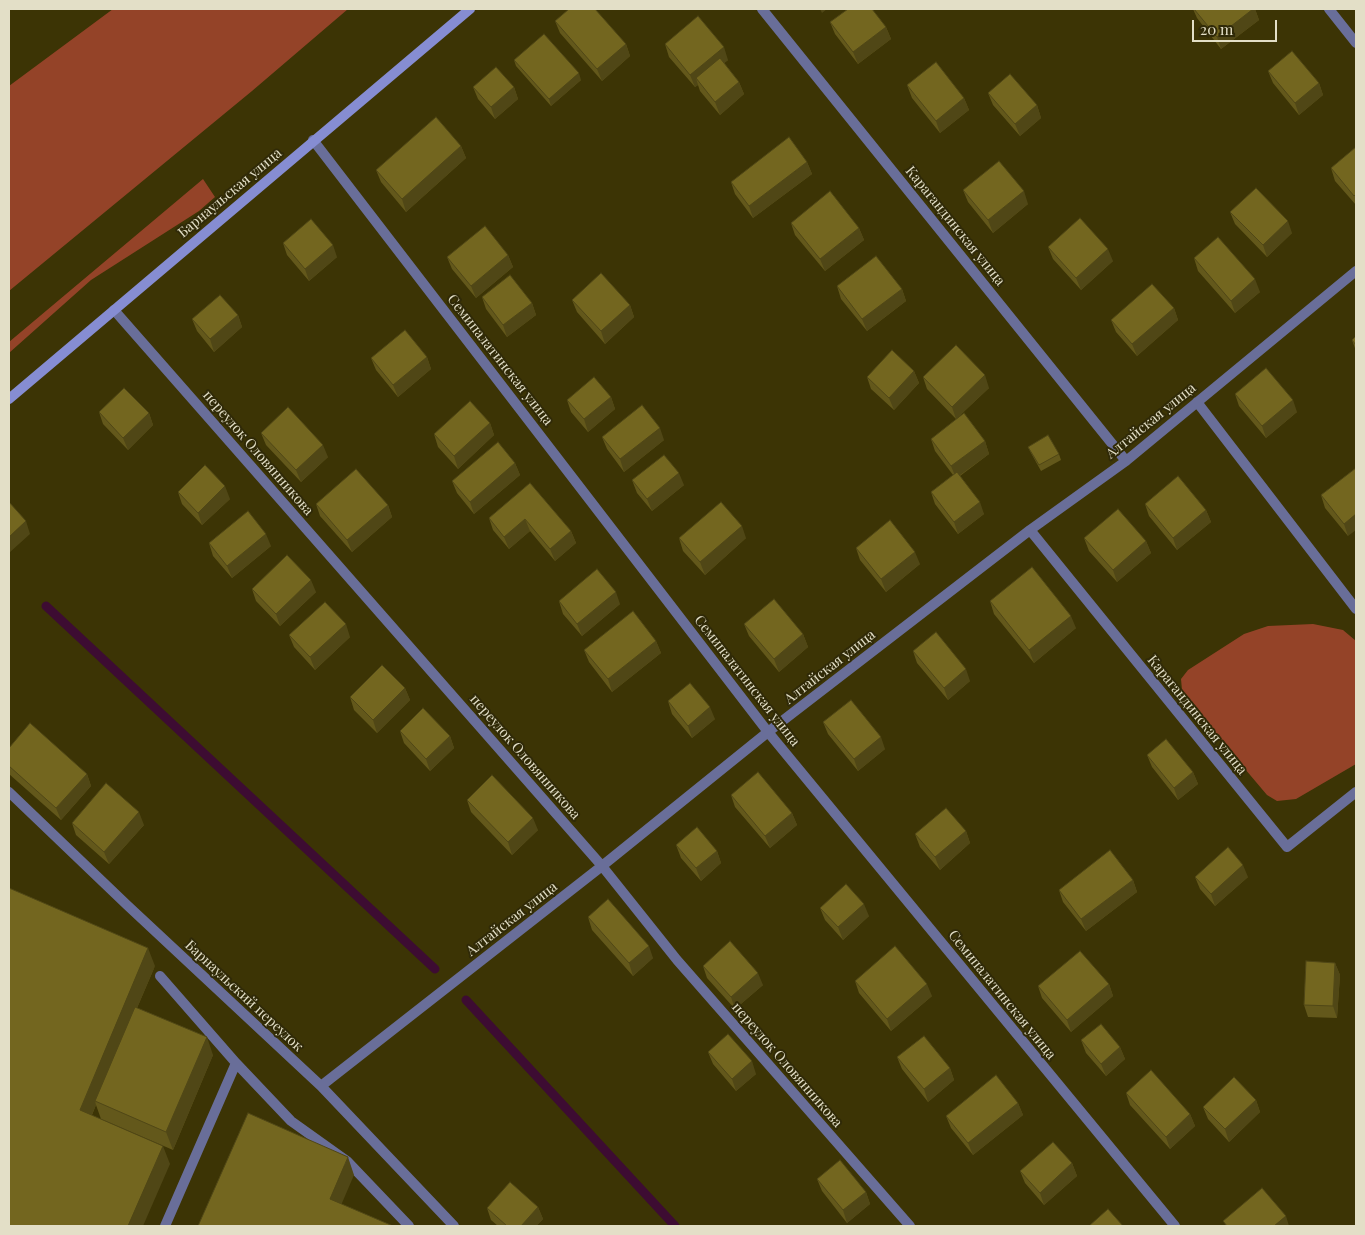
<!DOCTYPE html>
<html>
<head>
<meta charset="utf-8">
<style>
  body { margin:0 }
  #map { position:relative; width:1365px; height:1235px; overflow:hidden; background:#3c3405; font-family:"Playfair Display",serif }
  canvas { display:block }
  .frame { position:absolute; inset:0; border:10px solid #e3dfc7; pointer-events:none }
  .scale { position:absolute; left:1192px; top:20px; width:85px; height:22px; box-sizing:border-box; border:2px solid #e3dfc7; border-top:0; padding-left:6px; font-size:15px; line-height:18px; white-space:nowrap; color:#e3dfc7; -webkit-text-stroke:4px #302a08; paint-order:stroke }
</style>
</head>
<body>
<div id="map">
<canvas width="1365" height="1235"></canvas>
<div class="frame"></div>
<div class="scale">20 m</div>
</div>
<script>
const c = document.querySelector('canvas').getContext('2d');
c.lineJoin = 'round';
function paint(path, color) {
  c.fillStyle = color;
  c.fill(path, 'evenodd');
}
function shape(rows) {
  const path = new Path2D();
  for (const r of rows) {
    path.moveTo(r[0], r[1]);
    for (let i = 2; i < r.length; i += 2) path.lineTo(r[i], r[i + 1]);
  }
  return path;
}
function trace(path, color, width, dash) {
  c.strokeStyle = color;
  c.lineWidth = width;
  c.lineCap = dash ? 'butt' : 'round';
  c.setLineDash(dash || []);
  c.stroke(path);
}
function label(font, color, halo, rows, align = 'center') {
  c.font = font + ' "Playfair Display",serif';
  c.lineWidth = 4;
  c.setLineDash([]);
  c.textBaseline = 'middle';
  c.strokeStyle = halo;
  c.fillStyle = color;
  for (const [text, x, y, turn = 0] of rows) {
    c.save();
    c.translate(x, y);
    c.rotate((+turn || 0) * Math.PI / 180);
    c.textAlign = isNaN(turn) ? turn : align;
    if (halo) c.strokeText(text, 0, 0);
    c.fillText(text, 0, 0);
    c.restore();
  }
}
paint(shape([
  [113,9,348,9,252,91,9,291,9,86],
  [203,179,215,197,199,211,91,280,9,353,9,342],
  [1313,624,1343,630,1356,641,1356,764,1296,799,1277,801,1267,795,1201,717,1182,690,1181,679,1188,670,1244,634,1268,626]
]), '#944328');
trace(shape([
  [46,606,435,969],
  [466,1000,675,1226]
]), '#3d0c32', 9);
trace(shape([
  [160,976,236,1063,165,1226],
  [236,1063,291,1121,347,1161,409,1226]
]), '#696e99', 10);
trace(shape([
  [762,9,1126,461],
  [1329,9,1356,43],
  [313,140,768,732,1175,1226],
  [114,310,602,866,677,960,910,1226],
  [1197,402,1356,609],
  [1030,530,1287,847,1356,792],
  [9,792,127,905,321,1086,454,1226],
  [321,1086,602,866,768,732,1030,530,1126,461,1356,271]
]), '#696e99', 10);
trace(shape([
  [9,399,470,9]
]), '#868dd2', 10);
paint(shape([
  [1193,9,1255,9,1259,20,1221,49,1197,18],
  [555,21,626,44,630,56,602,81,560,33],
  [830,22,886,27,891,39,858,64,835,34],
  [665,44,728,60,724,63,739,82,744,94,720,115,700,91,698,85,695,87,669,57],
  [514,60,581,80,551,106,516,66],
  [1268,71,1319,83,1323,95,1299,115,1273,83],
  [907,85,964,98,969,110,940,133,912,98],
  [473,87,514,87,518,99,495,119,478,99],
  [988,93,1037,105,1041,118,1020,136,993,105],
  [461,146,466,158,406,212,381,182,376,170],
  [1356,147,1356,205,1335,181,1331,168],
  [807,162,812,174,753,218,735,194,731,182],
  [963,190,1028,204,993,233,968,202],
  [1230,212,1292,233,1267,257,1235,224],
  [791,223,859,228,864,240,825,271,795,235],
  [283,243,337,257,309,281,287,255],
  [1048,247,1113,261,1081,290,1053,259],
  [508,255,513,267,476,298,452,269,447,257],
  [1194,258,1260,292,1235,313,1198,271],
  [837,286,902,289,906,301,867,331,841,299],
  [482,297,532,303,536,315,507,337,486,309],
  [572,300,630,305,634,317,605,344,577,312],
  [1174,308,1178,320,1137,356,1116,332,1111,320],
  [238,315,242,327,214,352,197,331,192,319],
  [1356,336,1356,351,1352,340],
  [427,357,431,369,398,397,376,370,371,358],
  [914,371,919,383,894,410,871,389,867,377],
  [923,377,989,388,956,419,927,389],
  [1235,394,1297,412,1266,438,1239,406],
  [611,397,615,409,588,432,571,412,567,400],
  [99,412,149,413,153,425,128,450,103,424],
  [490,423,494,435,458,469,438,447,434,434],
  [261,433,328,457,301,482,266,445],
  [602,437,664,440,624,472,607,449],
  [931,439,985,441,989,454,960,476,984,514,958,534,935,504,931,492,953,475,935,451],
  [1028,447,1059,454,1061,460,1041,471,1031,453],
  [515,463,520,475,474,514,457,493,452,481],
  [1356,468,1348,536,1325,508,1321,495],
  [632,480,684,485,652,511,637,493],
  [530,483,571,531,576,543,555,561,530,531,509,549,493,530,489,518],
  [178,492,230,499,202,525,182,504],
  [316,504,388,505,392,517,352,552,320,516],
  [1145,504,1206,510,1211,522,1177,550,1149,516],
  [679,538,746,538,705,575,683,551],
  [1084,538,1146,541,1151,553,1117,582,1089,551],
  [209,543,271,546,232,578,213,556],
  [856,548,920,564,886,592,860,560],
  [252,589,316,592,280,626,256,601],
  [559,601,620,604,582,636,563,614],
  [990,601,1076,628,1034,663,994,614],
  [744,624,803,634,808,647,779,672,749,636],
  [289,635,350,637,315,670,294,647],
  [656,641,661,653,612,692,589,662,584,650],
  [913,651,970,681,948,700,917,663],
  [405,688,410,700,377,733,354,710,350,697],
  [668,701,715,719,692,738,672,714],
  [823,722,885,749,858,771,828,734],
  [400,731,450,736,454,748,430,771,404,743],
  [9,748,87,774,91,786,61,820,9,774],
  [1147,755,1193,772,1198,784,1178,800,1152,767],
  [731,795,792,813,797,825,770,848,735,807],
  [467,800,538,830,512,855,471,812],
  [72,823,144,825,109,864,76,835],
  [966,831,970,843,940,870,920,847,915,834],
  [676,845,717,851,721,863,701,881,681,858],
  [1195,877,1248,877,1215,906,1200,889],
  [1133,880,1137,892,1086,931,1063,902,1059,890],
  [820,908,869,916,843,940,825,920],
  [588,917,653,958,633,976,592,930],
  [1335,963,1340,975,1337,1018,1308,1017,1304,1005],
  [155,966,137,1008,213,1055,173,1150,101,1119,96,1105,92,1115,170,1164,9,1226],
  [703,966,763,985,735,1009,707,978],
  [855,981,932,996,891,1031,859,993],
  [1109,984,1113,996,1071,1032,1042,998,1038,986],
  [1081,1040,1120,1047,1125,1059,1106,1076,1086,1053],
  [708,1052,756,1074,736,1091,713,1064],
  [897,1057,950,1068,954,1080,928,1102,902,1069],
  [1126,1093,1190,1114,1195,1126,1170,1149,1130,1105],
  [1256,1100,1260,1112,1229,1142,1208,1119,1203,1107],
  [1018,1103,1023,1115,973,1155,951,1128,946,1116],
  [1072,1163,1077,1176,1044,1205,1025,1183,1020,1171],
  [817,1179,866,1192,870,1204,847,1223,822,1191],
  [538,1207,543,1219,536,1226,498,1226,491,1220,487,1208]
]), '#63581b');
paint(shape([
  [820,9,827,9,822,13],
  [1253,9,1255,9,1259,20,1221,49,1217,37],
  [886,27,891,39,858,64,853,52],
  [626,44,630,56,602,81,597,69],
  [724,47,728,60,700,83,696,78,698,85,695,87,690,75],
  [579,73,581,80,551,106,549,99],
  [739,82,744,94,720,115,715,102],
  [1319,83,1323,95,1299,115,1295,103],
  [514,87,518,99,495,119,491,107],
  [964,98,969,110,940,133,936,121],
  [1037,105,1041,118,1020,136,1015,124],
  [461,146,466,158,406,212,402,199],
  [807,162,812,174,753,218,749,206],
  [1024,191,1028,204,993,233,988,220],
  [1288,221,1292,233,1267,257,1263,245],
  [859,228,864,240,825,271,820,259],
  [333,245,337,257,309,281,305,269],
  [1108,249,1113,261,1081,290,1076,278],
  [508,255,513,267,476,298,471,286],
  [1255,279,1260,292,1235,313,1231,301],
  [902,289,906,301,867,331,862,319],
  [532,303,536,315,507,337,503,325],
  [630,305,634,317,605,344,601,331],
  [1174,308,1178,320,1137,356,1132,344],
  [238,315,242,327,214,352,210,339],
  [427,357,431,369,398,397,393,385],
  [914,371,919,383,894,410,889,398],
  [985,375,989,388,956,419,952,407],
  [611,397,615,409,588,432,584,419],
  [1293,400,1297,412,1266,438,1262,426],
  [149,413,153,425,128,450,123,438],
  [490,423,494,435,458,469,454,456],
  [660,428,664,440,624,472,620,459],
  [985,441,989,454,956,478,951,466],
  [323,445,328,457,301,482,296,470],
  [515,463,520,475,474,514,470,502],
  [679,473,684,485,652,511,647,499],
  [225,486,230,499,202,525,198,513],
  [980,502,984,514,958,534,954,522],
  [388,505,392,517,352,552,347,540],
  [1206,510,1211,522,1177,550,1173,538],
  [1356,514,1356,530,1348,536,1344,524],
  [525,519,530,531,509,549,504,537],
  [26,521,30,534,9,553,9,537],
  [742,526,746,538,705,575,700,562],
  [571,531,576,543,555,561,550,549],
  [266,534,271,546,232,578,227,566],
  [1146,541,1151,553,1117,582,1113,570],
  [915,552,920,564,886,592,881,579],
  [311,580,316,592,280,626,276,614],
  [616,592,620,604,582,636,577,624],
  [1071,616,1076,628,1034,663,1029,650],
  [346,624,350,637,315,670,310,657],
  [803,634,808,647,779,672,774,659],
  [656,641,661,653,612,692,608,679],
  [966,669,970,681,948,700,944,688],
  [405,688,410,700,377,733,373,720],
  [710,707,715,719,692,738,688,726],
  [450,736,454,748,430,771,426,759],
  [881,737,885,749,858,771,854,759],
  [1193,772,1198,784,1178,800,1174,788],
  [87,774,91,786,61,820,56,808],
  [139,812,144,825,109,864,104,852],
  [792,813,797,825,770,848,765,836],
  [533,818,538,830,512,855,508,842],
  [966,831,970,843,940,870,935,857],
  [717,851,721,863,701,881,696,868],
  [1243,865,1248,877,1215,906,1211,894],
  [1133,880,1137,892,1086,931,1081,919],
  [864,904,869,916,843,940,838,927],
  [649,946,653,958,633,976,629,963],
  [148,948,155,966,97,1102,95,1101,96,1105,86,1128,80,1110],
  [1335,963,1340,975,1337,1018,1333,1006],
  [758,973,763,985,735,1009,731,997],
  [927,984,932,996,891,1031,887,1019],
  [1109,984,1113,996,1071,1032,1067,1020],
  [207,1037,213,1055,173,1150,166,1132],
  [1120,1047,1125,1059,1106,1076,1101,1064],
  [752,1061,756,1074,736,1091,732,1079],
  [950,1068,954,1080,928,1102,924,1089],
  [1256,1100,1260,1112,1229,1142,1225,1129],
  [1018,1103,1023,1115,973,1155,968,1143],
  [1190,1114,1195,1126,1170,1149,1166,1137],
  [163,1146,170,1164,143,1226,128,1226],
  [348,1157,354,1175,336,1217,330,1199],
  [1072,1163,1077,1176,1044,1205,1040,1193],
  [866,1192,870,1204,847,1223,843,1210],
  [538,1207,543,1219,536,1226,521,1226],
  [1286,1216,1289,1226,1274,1226]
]), '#504716');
const building = shape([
  [569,9,595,9,626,44,597,69,555,21,569,9],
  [848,9,872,9,886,27,853,52,830,22,848,9],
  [1194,9,1253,9,1217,37,1194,9],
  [698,16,724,47,690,75,665,44,698,16],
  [544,34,579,73,549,99,514,60,544,34],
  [1292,51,1319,83,1295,103,1268,71,1292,51],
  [720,58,739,82,715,102,696,78,720,58],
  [936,62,964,98,936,121,907,85,936,62],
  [496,67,514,87,491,107,473,87,496,67],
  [1010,74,1037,105,1015,124,988,93,1010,74],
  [436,117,461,146,402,199,376,170,436,117],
  [789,137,807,162,749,206,731,182,789,137],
  [1356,147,1356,194,1354,196,1331,168,1356,147],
  [999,161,1024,191,988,220,963,190,999,161],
  [1256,188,1288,221,1263,245,1230,212,1256,188],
  [830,191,859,228,820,259,791,223,830,191],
  [1080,218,1108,249,1076,278,1048,247,1080,218],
  [311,219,333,245,305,269,283,243,311,219],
  [485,226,508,255,471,286,447,257,485,226],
  [1218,237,1255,279,1231,301,1194,258,1218,237],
  [876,256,902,289,862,319,837,286,876,256],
  [601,273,630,305,601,331,572,300,601,273],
  [510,275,532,303,503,325,482,297,510,275],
  [1152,284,1174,308,1132,344,1111,320,1152,284],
  [220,295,238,315,210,339,192,319,220,295],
  [405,330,427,357,393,385,371,358,405,330],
  [1356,336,1356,345,1352,340,1356,336],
  [956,345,985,375,952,407,923,377,956,345],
  [892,350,914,371,889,398,867,377,892,350],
  [1266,368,1293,400,1262,426,1235,394,1266,368],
  [594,377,611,397,584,419,567,400,594,377],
  [124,388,149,413,123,438,99,412,124,388],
  [470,401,490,423,454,456,434,434,470,401],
  [642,405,660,428,620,459,602,437,642,405],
  [288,407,323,445,296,470,261,433,288,407],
  [964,413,985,441,951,466,931,439,964,413],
  [1048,435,1059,454,1039,465,1028,447,1048,435],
  [498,442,515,463,470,502,452,481,498,442],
  [664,455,679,473,647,499,632,480,664,455],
  [205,465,225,486,198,513,178,492,205,465],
  [1356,468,1356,514,1344,524,1321,495,1356,468],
  [356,469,388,505,347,540,316,504,356,469],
  [957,472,980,502,954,522,931,492,957,472],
  [1178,476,1206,510,1173,538,1145,504,1178,476],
  [530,483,571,531,550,549,525,519,504,537,489,518,530,483],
  [9,502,26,521,9,537,9,502],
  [721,502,742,526,700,562,679,538,721,502],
  [1118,509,1146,541,1113,570,1084,538,1118,509],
  [248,511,266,534,227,566,209,543,248,511],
  [890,520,915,552,881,579,856,548,890,520],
  [287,555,311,580,276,614,252,589,287,555],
  [1032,567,1071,616,1029,650,990,601,1032,567],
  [597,569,616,592,577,624,559,601,597,569],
  [774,599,803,634,774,659,744,624,774,599],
  [325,602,346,624,310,657,289,635,325,602],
  [633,611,656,641,608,679,584,650,633,611],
  [936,632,966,669,944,688,913,651,936,632],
  [382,665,405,688,373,720,350,697,382,665],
  [690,683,710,707,688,726,668,701,690,683],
  [851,700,881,737,854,759,823,722,851,700],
  [423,708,450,736,426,759,400,731,423,708],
  [30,723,87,774,56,808,9,766,9,748,30,723],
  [1166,739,1193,772,1174,788,1147,755,1166,739],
  [758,772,792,813,765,836,731,795,758,772],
  [492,775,533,818,508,842,467,800,492,775],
  [106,783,139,812,104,852,72,823,106,783],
  [946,808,966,831,935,857,915,834,946,808],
  [697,827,717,851,696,868,676,845,697,827],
  [1228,847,1243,865,1211,894,1195,877,1228,847],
  [1110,850,1133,880,1081,919,1059,890,1110,850],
  [846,884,864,904,838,927,820,908,846,884],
  [9,888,148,948,80,1110,163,1146,128,1226,9,1226,9,888],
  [608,899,649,946,629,963,588,917,608,899],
  [730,941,758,973,731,997,703,966,730,941],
  [895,946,927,984,887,1019,855,981,895,946],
  [1080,951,1109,984,1067,1020,1038,986,1080,951],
  [1306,961,1335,963,1333,1006,1304,1005,1306,961],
  [135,1007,207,1037,166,1132,95,1101,135,1007],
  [1101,1024,1120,1047,1101,1064,1081,1040,1101,1024],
  [728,1034,752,1061,732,1079,708,1052,728,1034],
  [924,1036,950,1068,924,1089,897,1057,924,1036],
  [1151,1070,1190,1114,1166,1137,1126,1093,1151,1070],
  [996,1075,1018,1103,968,1143,946,1116,996,1075],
  [1234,1077,1256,1100,1225,1129,1203,1107,1234,1077],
  [248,1113,348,1157,330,1199,393,1226,198,1226,248,1113],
  [1053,1142,1072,1163,1040,1193,1020,1171,1053,1142],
  [840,1160,866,1192,843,1210,817,1179,840,1160],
  [510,1182,538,1207,521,1226,507,1226,487,1208,510,1182],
  [1262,1188,1286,1216,1274,1226,1227,1226,1223,1221,1262,1188],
  [1108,1209,1123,1226,1089,1226,1108,1209]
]);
paint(building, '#73661f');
trace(building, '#504716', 1);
label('14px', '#e3dfc7', '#302a08', [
  ["Барнаульская улица",230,193,-40],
  ["Карагандинская улица",955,226,51],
  ["Семипалатинская улица",500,360,52],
  ["Алтайская улица",1151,421,-39],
  ["переулок Оловянникова",258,453,49],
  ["Алтайская улица",830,667,-38],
  ["Семипалатинская улица",747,681,52],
  ["Карагандинская улица",1197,715,51],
  ["переулок Оловянникова",525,757,49],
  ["Алтайская улица",512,919,-38],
  ["Семипалатинская улица",1002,995,51],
  ["Барнаульский переулок",244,996,43],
  ["переулок Оловянникова",787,1065,49]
]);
</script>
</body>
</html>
